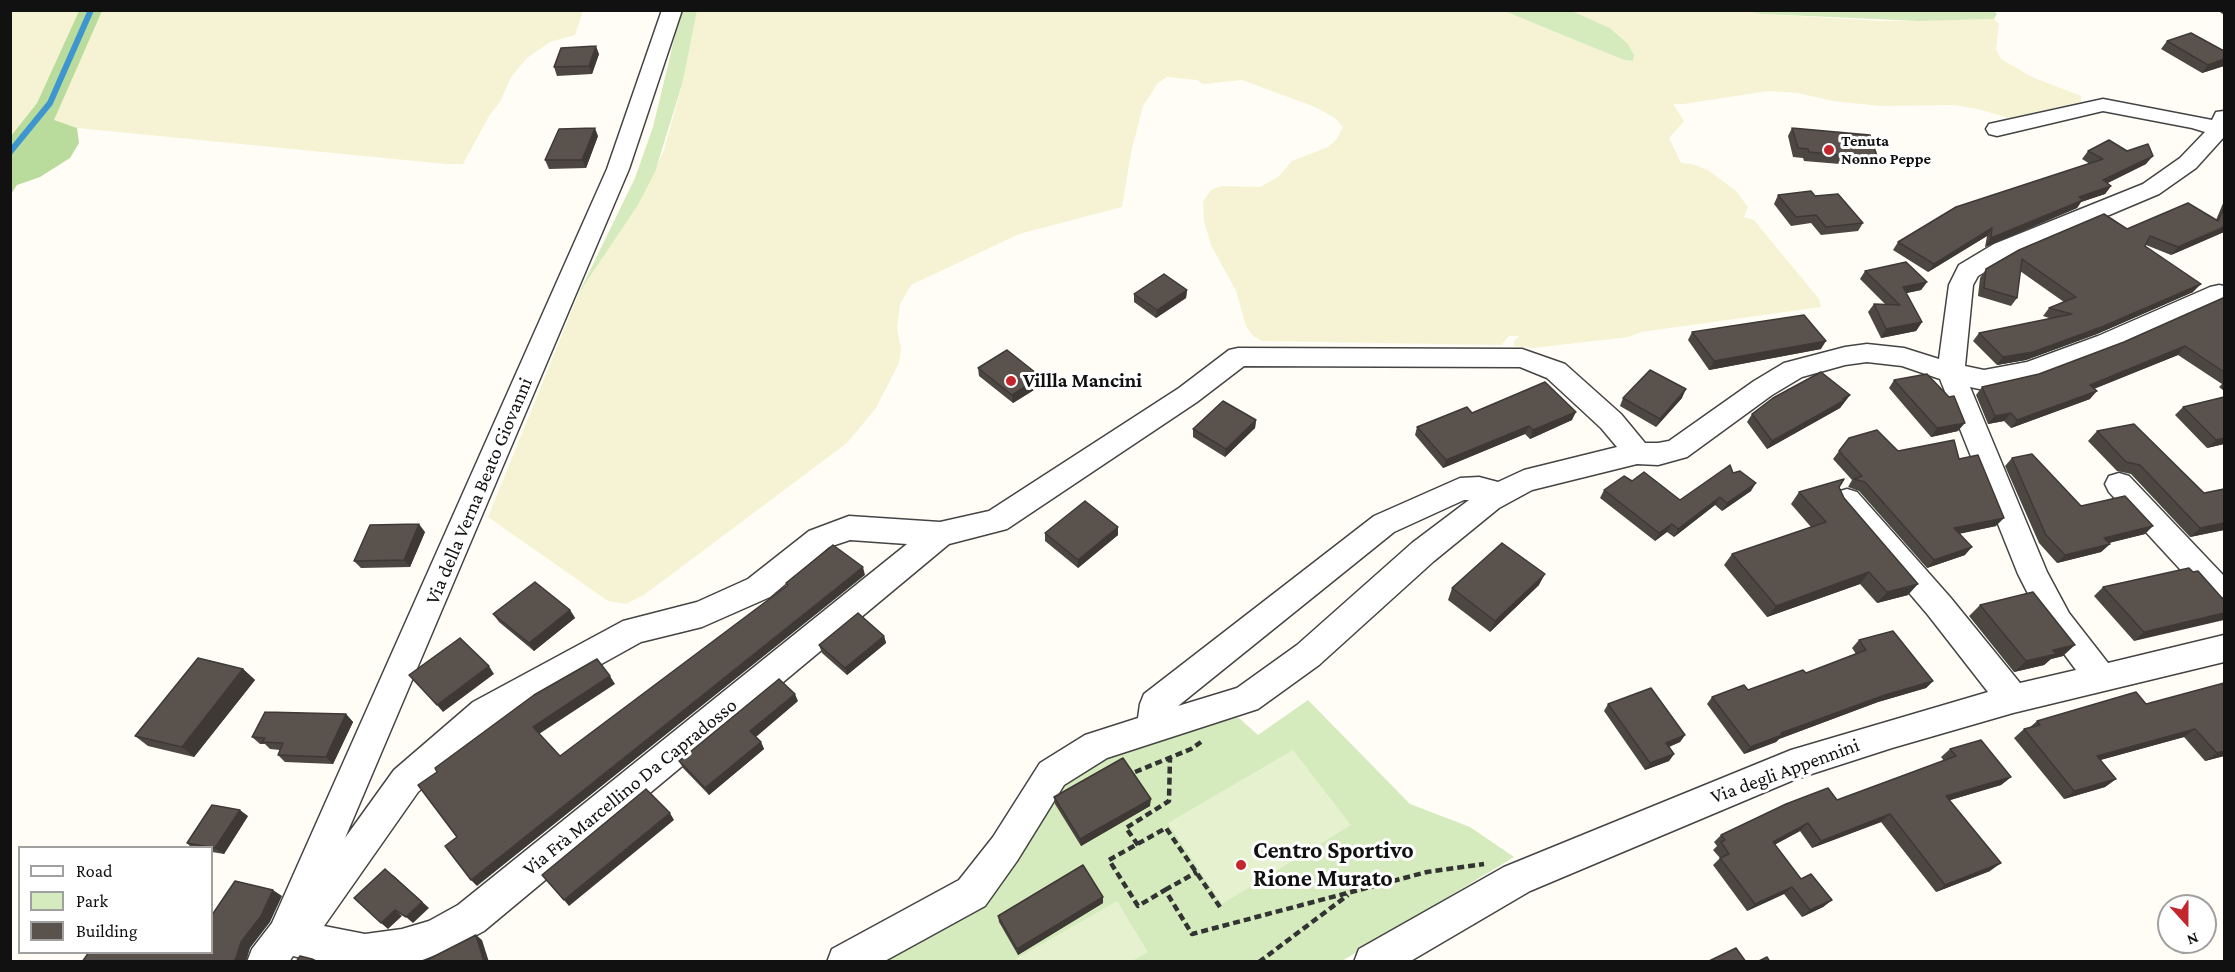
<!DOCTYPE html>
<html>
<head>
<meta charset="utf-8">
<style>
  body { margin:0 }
  #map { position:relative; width:2235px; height:972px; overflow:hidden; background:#fffdf5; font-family:"Crimson Pro",serif }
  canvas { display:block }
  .frame { position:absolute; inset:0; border:12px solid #111; pointer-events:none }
  .legend { position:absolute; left:18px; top:846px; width:195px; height:108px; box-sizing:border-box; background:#fff; border:2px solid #a0a0a0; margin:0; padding:8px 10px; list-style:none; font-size:18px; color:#111 }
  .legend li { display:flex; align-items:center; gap:12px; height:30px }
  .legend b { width:30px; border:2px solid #a0a0a0 }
  .north { position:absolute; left:2157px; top:894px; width:60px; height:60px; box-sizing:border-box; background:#fff; border:2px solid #a0a0a0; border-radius:50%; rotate:159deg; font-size:16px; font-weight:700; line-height:24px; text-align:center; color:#111 }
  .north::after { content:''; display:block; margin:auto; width:21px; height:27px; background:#c4262e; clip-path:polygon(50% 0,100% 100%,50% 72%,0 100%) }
</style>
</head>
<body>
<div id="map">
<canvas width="2235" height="972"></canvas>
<div class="frame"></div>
<ul class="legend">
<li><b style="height:8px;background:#fff"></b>Road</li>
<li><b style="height:16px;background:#d5ebbd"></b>Park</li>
<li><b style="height:16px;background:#5a524d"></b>Building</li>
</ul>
<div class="north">N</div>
</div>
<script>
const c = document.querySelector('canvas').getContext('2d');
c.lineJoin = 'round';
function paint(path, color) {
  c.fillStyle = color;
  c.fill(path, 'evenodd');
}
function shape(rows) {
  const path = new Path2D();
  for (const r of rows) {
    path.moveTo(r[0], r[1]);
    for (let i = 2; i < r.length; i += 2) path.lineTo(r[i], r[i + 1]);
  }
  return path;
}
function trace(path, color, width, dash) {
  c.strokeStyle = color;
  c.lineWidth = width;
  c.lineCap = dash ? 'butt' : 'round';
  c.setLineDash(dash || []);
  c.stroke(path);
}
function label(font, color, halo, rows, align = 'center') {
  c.font = font + ' "Crimson Pro",serif';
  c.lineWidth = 6;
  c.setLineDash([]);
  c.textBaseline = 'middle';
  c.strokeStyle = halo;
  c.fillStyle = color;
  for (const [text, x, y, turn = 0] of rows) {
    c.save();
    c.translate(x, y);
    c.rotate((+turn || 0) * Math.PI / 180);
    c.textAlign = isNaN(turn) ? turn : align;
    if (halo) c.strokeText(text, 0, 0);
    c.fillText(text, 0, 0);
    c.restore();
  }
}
paint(shape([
  [1747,10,1762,14,1883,21,1994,19,1999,24,1996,49,2001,59,2032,77,2081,96,2081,102,2009,118,1978,109,1953,105,1880,106,1833,101,1798,93,1768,91,1684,104,1673,104,1684,121,1669,138,1681,163,1692,164,1708,170,1736,191,1748,207,1744,217,1754,220,1819,299,1821,307,1641,332,1629,337,1532,348,1514,346,1514,341,1519,336,1509,336,1501,345,1262,341,1253,336,1246,326,1236,291,1211,245,1204,221,1203,202,1211,190,1222,186,1260,187,1278,177,1292,161,1328,147,1337,139,1343,127,1335,118,1315,107,1242,80,1203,84,1197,80,1167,77,1158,83,1143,106,1131,153,1122,207,1019,234,911,285,900,304,897,329,901,348,899,363,876,408,847,443,644,595,626,604,608,601,488,517,579,293,638,205,664,150,683,81,697,11,1504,11,1624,60,1632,61,1627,43,1610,28,1572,11],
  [11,11,79,11,37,103,11,136],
  [102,11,583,11,575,35,550,42,527,58,511,77,500,102,489,116,463,164,446,164,77,128,53,120]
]), '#f6f3d4');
paint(shape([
  [1993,10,1997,14,1994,19,1919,21,1762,14,1747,11],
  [681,11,697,11,683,81,655,172,638,205,579,293,635,178,653,127],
  [1504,11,1572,11,1610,28,1627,43,1634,55,1633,61,1624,60],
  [1308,700,1410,804,1470,827,1514,857,1342,961,865,962,987,893,1058,781,1112,747,1215,719,1239,718,1258,735]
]), '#d5ebbd');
paint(shape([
  [79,11,102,11,54,120,77,128,79,143,70,158,40,177,17,185,11,194,11,136,37,103]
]), '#b9dc9c');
paint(shape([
  [1293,750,1351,825,1222,904,1168,823],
  [1117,901,1148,952,1132,961,1017,961,1016,959]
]), '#e6f2cf');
trace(shape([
  [10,152,50,103,91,10]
]), '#3f96cf', 6);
const minor = shape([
  [662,10,682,10,629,169,345,838,394,770,473,702,623,621,697,602,748,579,809,531,849,516,940,522,989,511,1179,388,1229,350,1238,348,1522,349,1565,364,1621,414,1645,443,1658,443,1669,441,1754,381,1784,363,1845,347,1867,344,1904,348,1939,359,1949,285,1959,265,1994,244,2143,184,2180,158,2205,132,2192,128,2103,111,1997,136,1989,134,1986,129,1989,124,2103,99,2212,120,2216,112,2224,111,2224,137,2196,168,2159,194,2012,256,1978,276,1973,285,1965,366,1984,370,2027,362,2098,336,2210,287,2219,285,2224,286,2224,304,2219,303,2116,348,2031,380,1984,390,1970,387,2047,572,2069,613,2108,663,2224,635,2224,662,2013,713,1892,748,1796,779,1530,891,1409,962,1354,962,1359,949,1504,867,1791,750,1988,692,1928,615,1837,508,1833,500,1837,492,1847,489,1857,492,1950,597,2020,683,2076,670,2047,631,2018,574,1940,379,1902,366,1867,362,1845,365,1802,377,1772,395,1687,457,1658,465,1637,464,1532,490,1499,508,1434,561,1319,665,1258,709,1107,758,1064,785,1017,861,985,906,883,962,827,962,832,949,959,880,993,837,1040,763,1085,735,1138,718,1140,704,1144,694,1374,516,1460,478,1479,477,1498,482,1524,470,1617,447,1601,428,1547,378,1520,367,1244,366,1197,402,1007,529,949,544,484,931,449,950,417,962,318,962,293,956,289,962,247,962,252,949,272,923,607,169,662,10],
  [1464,500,1469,500,1412,543,1297,645,1237,688,1178,706,1394,532,1464,500],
  [850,540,907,544,458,905,429,921,402,929,365,934,324,926,418,792,497,722,641,642,702,627,770,597,829,547,850,540],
  [2119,473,2129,476,2224,576,2224,609,2213,605,2109,492,2105,484,2109,476,2119,473]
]);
trace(minor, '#444', 3);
trace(shape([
  [1135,772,1191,749,1201,742],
  [1138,845,1126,828,1169,801,1170,757],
  [1165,890,1197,872],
  [1220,907,1166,828,1109,860,1138,906,1165,890,1192,934,1427,872,1484,864],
  [1259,962,1348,895]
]), '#333', 4.5, [7, 4]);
paint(minor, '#fff');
paint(shape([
  [2217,10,2224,10,2224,15],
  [2167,41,2224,51,2224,66,2202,73,2161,49],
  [599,54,592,74,557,76,554,67],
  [1792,128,1877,156,1872,164,1865,164,1864,166,1804,161,1803,158,1793,157,1788,136],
  [598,136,586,168,549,169,545,160],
  [2088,151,2146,164,2107,183,2111,186,2105,194,2081,202,2077,208,1985,247,1987,236,1928,272,1893,250,1898,242,2090,164,2082,159],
  [1778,195,1815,196,1863,223,1858,231,1821,235,1811,223,1791,226,1774,204],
  [2224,201,2224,232,2171,255,2146,245,2145,246,2193,292,2097,334,2026,360,1997,365,1973,341,1979,333,2052,319,2043,316,2049,308,2064,302,2020,271,2017,298,2011,306,1978,296,1980,278,1986,269,2127,229,2216,220],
  [1865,271,1927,282,1921,290,1906,293,1922,322,1916,331,1881,338,1868,312,1874,304,1885,304,1860,279],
  [1187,290,1186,298,1156,318,1134,302,1134,294],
  [2224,299,2224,391,2219,387,2222,384,2178,355,2094,389,2090,399,2011,428,2004,421,1988,424,1976,395,1982,387,2039,374,2124,342],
  [1692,332,1821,349,1709,370,1688,340],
  [978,368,1041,377,1042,385,1013,403,979,376],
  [1894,380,1958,431,1931,437,1889,388],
  [1850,395,1840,408,1767,449,1747,422,1752,414],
  [1623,398,1682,398,1656,427,1620,406],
  [2183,407,2224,444,2207,448,2175,415],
  [1472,413,1572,420,1530,439,1525,434,1443,468,1415,435,1417,427],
  [1256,420,1255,428,1225,457,1193,437,1193,429],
  [2097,431,2204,493,2224,489,2224,530,2190,537,2131,474,2117,471,2088,441],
  [1839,451,1898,451,1959,459,1996,526,1959,534,1965,555,1927,568,1859,491,1848,487,1852,480,1833,459],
  [2012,458,2081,506,2145,534,2109,543,2110,544,2101,552,2057,563,2039,543,2005,466],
  [1733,473,1751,491,1722,511,1715,505,1674,537,1667,532,1655,541,1600,498,1604,490,1632,481,1680,500],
  [1839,487,1844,498,1908,595,1877,603,1860,584,1767,617,1724,565,1732,554,1811,527,1791,504,1799,492],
  [425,532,410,567,361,568,354,561],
  [1045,533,1118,535,1078,568,1045,541],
  [1539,585,1490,632,1448,600,1452,588],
  [2103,587,2222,598,2134,641,2094,596],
  [1980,605,2063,656,2051,659,2044,665,2014,672,1969,616],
  [570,610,575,618,534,651,499,622,493,614],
  [884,636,886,643,847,675,822,653,819,645],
  [1859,640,1933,681,1926,688,1878,702,1779,739,1776,742,1744,754,1707,704,1712,697,1748,690,1806,673,1856,654,1852,648],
  [243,669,255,680,194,757,148,746,135,736],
  [2224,683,2224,756,2205,761,2184,737,2100,760,2116,779,2105,787,2064,799,2014,738,2024,729,2029,728,2037,721,2146,704],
  [798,701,756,737,761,742,764,749,709,795,683,768,679,761],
  [1608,704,1685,735,1680,742,1669,747,1674,754,1669,761,1645,770,1604,711],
  [346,714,353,722,333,764,285,762,278,755,280,750,270,749,265,744,260,744,252,737],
  [1950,749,2011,777,2001,785,1950,800,1990,871,1936,892,1881,822,1812,848,1800,831,1774,845,1801,879,1832,900,1823,907,1802,917,1784,894,1747,911,1713,865,1720,858,1713,850,1717,846,1714,842,1721,835,1837,800,1944,761,1941,757],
  [1054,797,1150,806,1081,846,1055,804],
  [248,816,224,854,212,852,212,848,192,848,187,843],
  [1103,903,1018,955,999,922,998,916]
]), '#4d4742');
paint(shape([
  [596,46,599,54,592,74,589,66],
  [2224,59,2224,66,2202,73,2208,65],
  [595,128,598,136,586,168,582,160],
  [2153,156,2146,164,2096,189,2103,180],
  [2111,186,2105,194,2081,202,2077,208,1985,247,1991,238,2079,197],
  [2224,227,2224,232,2171,255,2178,247],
  [1992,228,1987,236,1928,272,1934,264],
  [1927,282,1921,290,1898,295,1903,287],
  [2201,284,2193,292,2097,334,2026,360,1997,365,2003,357],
  [1187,290,1186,298,1156,318,1157,310],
  [1922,322,1916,331,1881,338,1886,329],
  [1826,341,1821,349,1709,370,1714,361],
  [2185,346,2178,355,2083,393,2090,385],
  [1041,377,1042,385,1013,403,1012,395],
  [1686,389,1682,398,1656,427,1660,419],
  [2097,391,2090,399,2011,428,2017,420],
  [1850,395,1840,408,1767,449,1772,441],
  [1576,412,1572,420,1530,439,1533,430],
  [2011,413,2004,421,1988,424,1995,416],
  [1256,420,1255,428,1225,457,1226,449],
  [1965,423,1958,431,1931,437,1937,428],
  [1529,426,1525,434,1443,468,1446,460],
  [2224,438,2224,444,2207,448,2216,440],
  [1756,483,1751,491,1722,511,1727,503],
  [1720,497,1715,505,1674,537,1678,529],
  [2004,518,1996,526,1947,536,1954,528],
  [2224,523,2224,530,2190,537,2200,528],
  [419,524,425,532,410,567,404,560],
  [1672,524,1667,532,1655,541,1659,533],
  [2153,526,2145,534,2096,546,2104,538],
  [1118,527,1118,535,1078,568,1078,560],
  [2110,544,2101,552,2057,563,2065,555],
  [1972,547,1965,555,1927,568,1934,560],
  [863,567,865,575,477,886,471,880],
  [1869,572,1860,584,1767,617,1776,606],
  [1545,574,1539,585,1490,632,1495,621],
  [1918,584,1908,595,1877,603,1887,592],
  [570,610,575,618,534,651,529,643],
  [2224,613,2224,620,2134,641,2144,632],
  [884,636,886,643,847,675,845,668],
  [2075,645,2063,656,2051,659,2044,665,2014,672,2026,661,2053,650],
  [489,666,494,674,443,712,437,705],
  [243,669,255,680,194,757,182,747],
  [610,676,615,684,539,734,533,727],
  [1933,681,1926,688,1878,702,1779,739,1776,742,1744,754,1750,747,1781,733,1885,695],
  [795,694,798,701,754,738,750,731],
  [346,714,353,722,333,764,326,757],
  [2195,729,2184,737,2086,764,2097,756],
  [1685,735,1680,742,1661,750,1666,743],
  [761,742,764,749,709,795,705,788],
  [2224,751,2224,756,2205,761,2217,753],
  [1674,754,1669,761,1645,770,1650,763],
  [2011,777,2001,785,1937,804,1946,796],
  [2116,779,2105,787,2064,799,2074,791],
  [1151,799,1150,806,1081,846,1080,839],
  [240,810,248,816,224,854,215,848],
  [670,813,674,820,569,906,564,900],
  [1890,814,1881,822,1812,848,1821,841],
  [1808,823,1800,831,1765,850,1773,842],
  [2001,863,1990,871,1936,892,1945,885],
  [393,875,429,908,413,923,406,917],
  [1792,887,1784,894,1747,911,1755,904],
  [273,890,282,896,270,922,250,948,246,962,233,962,241,942],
  [1103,897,1103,903,1018,955,1017,949],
  [1832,900,1823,907,1802,917,1810,910],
  [395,910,402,916,388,929,381,923],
  [476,935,482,940,489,962,484,962]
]), '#3f3936');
const building = shape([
  [2191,33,2224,51,2224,59,2208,65,2167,41,2191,33],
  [596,46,589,66,554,67,561,48,596,46],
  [595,128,582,160,545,160,559,129,595,128],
  [1792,128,1870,135,1877,156,1867,155,1868,158,1809,152,1808,149,1798,148,1792,128],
  [2109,140,2127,151,2148,144,2153,156,2103,180,2111,186,2079,197,2083,200,1991,238,1992,228,1934,264,1898,242,1956,207,2103,159,2088,151,2109,140],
  [1811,191,1815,196,1838,194,1863,223,1826,227,1816,215,1796,217,1778,195,1811,191],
  [2188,203,2218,221,2224,208,2224,227,2178,247,2150,236,2145,246,2201,284,2104,326,2033,352,2003,357,1979,333,2072,314,2049,308,2076,297,2022,259,2017,298,1984,288,1986,269,2019,250,2104,214,2127,229,2188,203],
  [1906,262,1927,282,1903,287,1922,322,1886,329,1874,304,1900,305,1865,271,1906,262],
  [1164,274,1187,290,1157,310,1134,294,1164,274],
  [2223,298,2224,299,2224,372,2185,346,2090,385,2097,391,2017,420,2011,413,1995,416,1982,387,2039,374,2124,342,2223,298],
  [1804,315,1826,341,1714,361,1692,332,1804,315],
  [1007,350,1041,377,1012,395,978,368,1007,350],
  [1650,370,1686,389,1660,419,1623,398,1650,370],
  [1821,372,1850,395,1843,399,1845,400,1772,441,1752,414,1773,398,1821,372],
  [1927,374,1949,397,1954,396,1965,423,1937,428,1894,380,1927,374],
  [1545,382,1576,412,1533,430,1529,426,1446,460,1417,427,1467,407,1472,413,1545,382],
  [2224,397,2224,438,2216,440,2183,407,2224,397],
  [1223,401,1256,420,1226,449,1193,429,1223,401],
  [2134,424,2204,493,2224,489,2224,523,2200,528,2140,465,2126,462,2097,431,2134,424],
  [1877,430,1898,451,1954,440,1959,459,1978,455,2004,518,1954,528,1972,547,1934,560,1865,482,1854,479,1862,476,1839,451,1849,438,1877,430],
  [2032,454,2081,506,2125,496,2153,526,2104,538,2110,544,2065,555,2046,535,2012,458,2032,454],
  [1730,465,1733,473,1740,471,1756,483,1727,503,1720,497,1678,529,1672,524,1659,533,1604,490,1624,476,1632,481,1644,472,1680,500,1730,465],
  [1844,479,1839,487,1844,498,1918,584,1887,592,1869,572,1776,606,1732,554,1826,522,1799,492,1844,479],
  [1085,501,1118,527,1078,560,1045,533,1085,501],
  [419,524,404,560,354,561,370,525,419,524],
  [1502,543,1545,574,1495,621,1452,588,1502,543],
  [833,545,863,567,471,880,445,846,457,837,418,785,437,772,435,768,534,695,597,659,610,676,533,727,560,756,788,585,786,583,833,545],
  [2189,568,2193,572,2198,571,2222,598,2224,598,2224,613,2144,632,2103,587,2189,568],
  [535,582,570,610,529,643,493,614,535,582],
  [2033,592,2075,645,2053,650,2056,654,2026,661,1980,605,2033,592],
  [858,613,884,636,845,668,819,645,858,613],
  [1893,631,1933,681,1885,695,1781,733,1782,735,1750,747,1712,697,1744,685,1748,690,1803,670,1806,673,1866,650,1859,640,1893,631],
  [460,638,489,666,437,705,409,675,460,638],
  [198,658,243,669,182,747,135,736,198,658],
  [779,679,795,694,750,731,761,742,705,788,679,761,779,679],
  [2224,683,2224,751,2217,753,2195,729,2097,756,2116,779,2074,791,2024,729,2040,725,2037,721,2136,692,2146,704,2224,683],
  [1651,688,1685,735,1666,743,1674,754,1650,763,1608,704,1651,688],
  [265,712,346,714,326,757,278,755,283,743,262,742,265,738,252,737,265,712],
  [1981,740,2011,777,1946,796,2001,863,1945,885,1890,814,1821,841,1808,823,1773,842,1801,879,1811,874,1832,900,1810,910,1792,887,1755,904,1720,858,1729,854,1721,842,1725,840,1721,835,1786,804,1828,788,1837,800,1956,756,1950,749,1981,740],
  [1123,758,1151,799,1080,839,1054,797,1123,758],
  [646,789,670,813,564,900,542,875,646,789],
  [212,805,240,810,215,848,187,843,212,805],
  [1083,865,1103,897,1017,949,998,916,1083,865],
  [385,869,422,902,406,917,395,910,381,923,354,898,385,869],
  [235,881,273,890,261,916,241,942,236,958,233,962,82,962,89,952,212,952,212,915,235,881],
  [476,935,484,962,423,962,476,935],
  [1736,948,1746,962,1707,962,1736,948],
  [300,956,312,959,318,962,296,962,300,956],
  [1767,957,1770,962,1757,962,1767,957]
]);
paint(building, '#5a524d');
trace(building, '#3f3936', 1.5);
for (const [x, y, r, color] of [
  [1829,150,6,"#c4262e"],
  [1011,381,6,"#c4262e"],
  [1241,865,6,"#c4262e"]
]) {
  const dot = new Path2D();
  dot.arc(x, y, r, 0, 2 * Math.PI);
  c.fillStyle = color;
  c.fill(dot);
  trace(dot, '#fff', 2);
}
label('bold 16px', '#111', '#fff', [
  ["Tenuta",1841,141],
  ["Nonno Peppe",1841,159]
], 'left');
label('bold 20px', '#111', '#fff', [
  ["Villla Mancini",1023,381]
], 'left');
label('20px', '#111', '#fff', [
  ["Via della Verna Beato Giovanni",479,491,-67],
  ["Via degli Appennini",1785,771,-20],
  ["Via Frà Marcellino Da Capradosso",630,787,-39]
]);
label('bold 24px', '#111', '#fff', [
  ["Centro Sportivo",1253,851],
  ["Rione Murato",1253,879]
], 'left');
</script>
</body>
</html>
